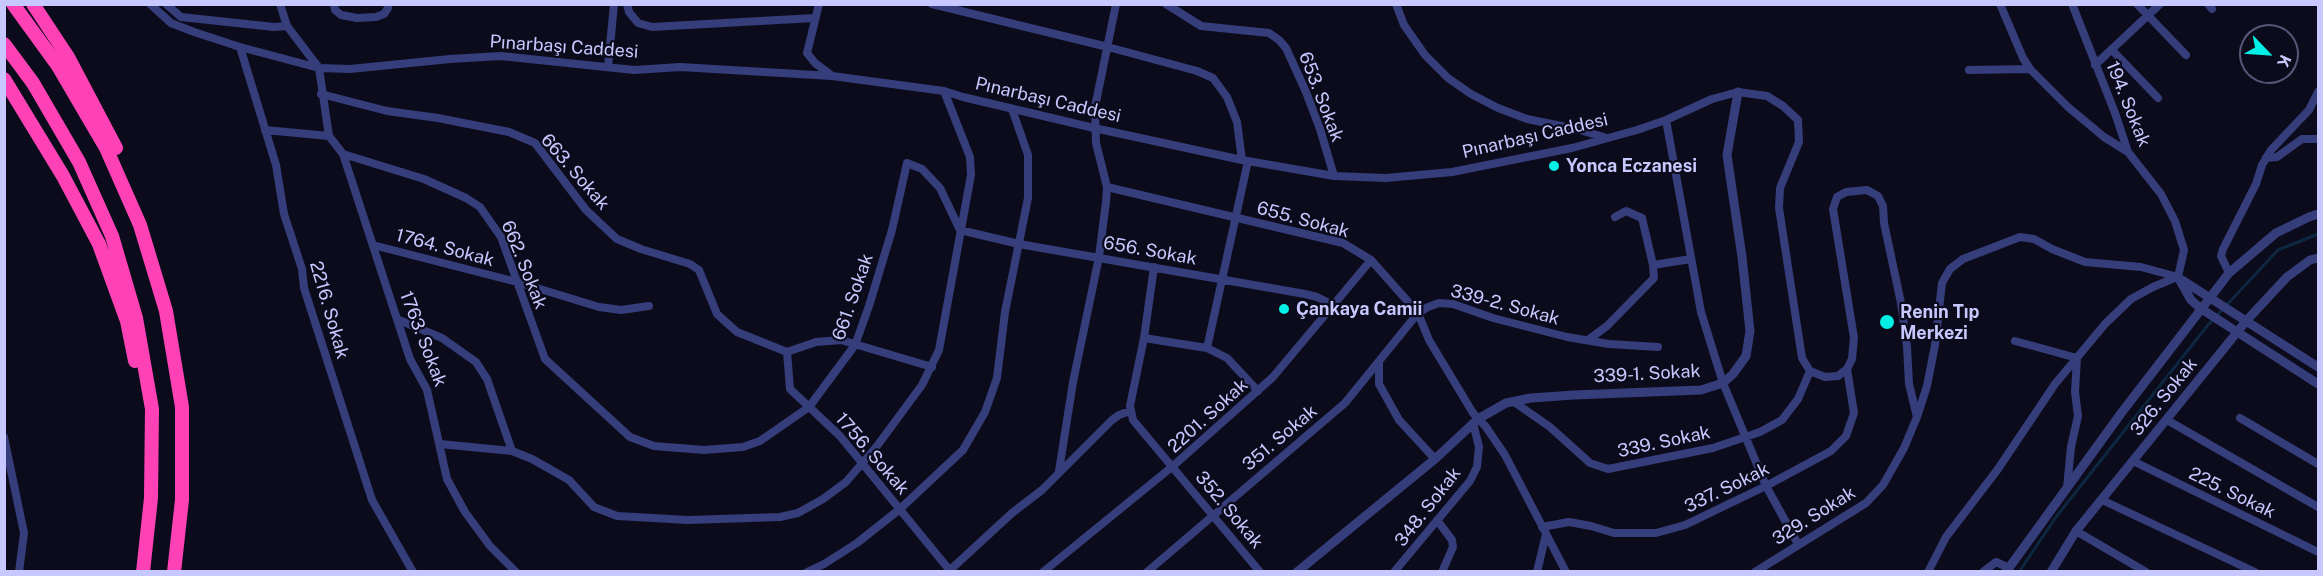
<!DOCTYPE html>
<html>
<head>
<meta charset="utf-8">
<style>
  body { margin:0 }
  #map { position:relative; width:2323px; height:576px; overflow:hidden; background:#0c0b1c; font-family:"Public Sans",sans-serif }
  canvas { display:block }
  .frame { position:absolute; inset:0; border:6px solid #c6c8ff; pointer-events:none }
  .north { position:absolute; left:2239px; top:24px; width:60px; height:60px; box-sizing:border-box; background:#0c0b1c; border:2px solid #565777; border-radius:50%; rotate:115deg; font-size:16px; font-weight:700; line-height:24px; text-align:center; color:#c6c8ff }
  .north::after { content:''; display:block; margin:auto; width:21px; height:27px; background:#02efe6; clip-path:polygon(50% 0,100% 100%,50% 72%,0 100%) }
</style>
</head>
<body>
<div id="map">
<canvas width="2323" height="576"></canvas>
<div class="frame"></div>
<div class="north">K</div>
</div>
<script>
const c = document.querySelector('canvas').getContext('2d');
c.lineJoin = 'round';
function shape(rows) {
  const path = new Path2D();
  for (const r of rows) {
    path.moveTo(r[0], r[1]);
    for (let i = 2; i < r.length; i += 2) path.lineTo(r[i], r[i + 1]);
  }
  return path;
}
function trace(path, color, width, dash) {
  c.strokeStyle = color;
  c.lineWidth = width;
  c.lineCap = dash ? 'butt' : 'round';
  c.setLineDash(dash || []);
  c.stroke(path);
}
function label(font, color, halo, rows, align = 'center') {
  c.font = font + ' "Public Sans",sans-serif';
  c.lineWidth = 4.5;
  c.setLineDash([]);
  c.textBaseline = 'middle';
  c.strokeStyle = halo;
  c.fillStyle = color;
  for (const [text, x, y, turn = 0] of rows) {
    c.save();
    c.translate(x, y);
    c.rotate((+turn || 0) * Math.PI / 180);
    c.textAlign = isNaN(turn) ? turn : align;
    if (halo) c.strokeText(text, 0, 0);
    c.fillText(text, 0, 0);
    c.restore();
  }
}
trace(shape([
  [2019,572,2056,517,2208,325,2278,250,2318,234]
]), '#0c273f', 3);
trace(shape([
  [150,4,171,23,194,32,240,47,319,68,350,69,450,59,501,56,634,70,680,67,832,76,944,91,963,97,1094,128,1242,160,1334,176,1386,178,1452,172,1572,148,1637,130,1666,120,1712,99,1738,92,1767,96,1783,106,1798,120,1799,142,1780,188,1779,208,1802,358,1810,371,1825,377,1838,376,1847,369,1852,359,1854,338,1833,209,1837,197,1846,192,1867,190,1878,196,1883,206,1884,223,1901,303,1907,347,1909,384,1917,417,1927,386,1935,345,1942,283,1950,269,1963,259,2020,237,2034,239,2052,249,2085,262,2141,267,2178,277],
  [166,4,181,17,274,27,287,26],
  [280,4,287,26,319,68,329,136,343,154,410,359,427,390,447,479,465,512,490,546,516,572],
  [334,4,335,10,341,15,357,18,376,17,384,14,388,8,388,4],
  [627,4,629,12,638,23,652,27,814,18],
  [819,4,807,53,815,63,831,75],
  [932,4,1108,47,1197,71,1213,78,1227,97,1237,122,1242,160],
  [1166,4,1201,26,1269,33,1279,40,1286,48,1306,92,1320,129,1334,176],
  [1396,4,1404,25,1425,55,1448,78,1471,94,1498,108,1527,119,1576,129,1604,137],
  [2000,4,2023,58,2030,69,2068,107,2104,137,2128,152],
  [2072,4,2115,113,2128,152,2161,194,2175,221,2184,250,2178,277],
  [2137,4,2186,55],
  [2208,4,2212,9],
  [240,47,276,165,284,214,302,269,304,288,372,500,413,572],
  [2112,50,2158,98],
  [2095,65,2160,4],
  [608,67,614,4],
  [1969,70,2030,69],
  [321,94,387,111,438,118,509,132,535,143,586,210,617,239,641,249,690,264,699,270,717,314,737,332,787,352,816,342,841,340,932,367],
  [1666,120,1701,312,1723,383,1766,486,1798,544],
  [265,130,329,136],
  [343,154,424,179,466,198,480,207,501,237,545,359,630,437,654,446,704,450,743,447,760,441,809,407,855,345,869,306,892,230,907,163,922,169,940,188,960,230,1019,244,1305,294,1317,297,1333,305],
  [2266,158,2277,157,2302,139,2318,139],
  [1107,187,1343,243,1371,260,1418,313,1429,340,1473,413,1486,427,1505,455,1566,572],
  [373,245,517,282,599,307,621,310,649,306],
  [1653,265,1691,259],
  [1154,267,1144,338,1130,406,1133,420,1260,572],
  [2229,273,2221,256,2223,249,2256,184,2262,165,2271,150,2309,110,2318,92],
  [399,320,442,338,476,362,487,379,512,451],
  [1144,338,1207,348,1227,358,1258,391],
  [1588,340,1607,326,1654,278,1653,265,1642,218,1626,211,1615,217],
  [2015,341,2077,358,2075,392,2078,416,2071,447,2067,488],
  [1207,348,1248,161],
  [787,352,790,389,840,436,951,572],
  [1379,363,1379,384,1399,420,1435,459],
  [1514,402,1550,427,1590,463,1608,469,1713,448,1760,432,1782,420,1798,399,1810,371],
  [2240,418,2318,464],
  [2167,420,2318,507],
  [4,437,24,533,19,572],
  [440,444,512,451,532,459,569,480,594,507,617,516,688,520,780,517,798,513,823,499,846,482,877,446,922,385,939,350,971,175,970,157,944,91],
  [2133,461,2318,552],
  [1059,471,1073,382,1099,257,1106,202,1107,187,1096,143,1095,107,1116,4],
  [2102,500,2255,572],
  [1437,520,1452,540,1453,547,1442,572],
  [1542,527,1569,522,1591,526,1614,533,1656,533,1685,525,1766,486,1831,451,1846,436,1854,413,1847,369],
  [2076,531,2146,572],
  [807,572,824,564,857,543,900,509,963,450,985,412,997,378,1005,312,1028,198,1028,155,1012,109],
  [948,572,1012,513,1042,490,1112,420,1119,415,1130,411],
  [1043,572,1173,466,1273,377,1371,260],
  [1147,572,1345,403,1418,313,1428,307,1439,303,1453,304,1493,318,1567,337,1609,344,1658,347],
  [1394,572,1470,481,1477,467,1479,447,1473,423],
  [1537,572,1546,534],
  [1755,572,1866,503,1883,485,1904,448,1917,417],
  [1928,572,1946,537,1998,469,2055,384,2105,324,2131,299,2153,287,2177,277],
  [1983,572,1996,562,2009,568]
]), '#363d7b', 8);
trace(shape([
  [2178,277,2191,300,2200,308,2318,384],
  [2182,280,2318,367],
  [1297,572,1435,459,1478,419,1506,403,1531,398,1574,395,1701,390,1723,383,1733,374,1746,356,1750,331,1742,257,1727,155,1738,92],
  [2006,572,2122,412,2229,273,2276,233,2309,217,2318,214],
  [2051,572,2076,531,2247,320,2287,277,2310,260,2318,258]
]), '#363d7b', 9);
trace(shape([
  [13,4,58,66,106,148,140,225,166,311,182,407,182,500,174,572],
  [33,4,68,57,116,148],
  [4,44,33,83,79,162,112,236,136,318,152,409,151,498,143,572],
  [4,79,63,176,99,244,127,321,135,361]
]), '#fe42b6', 14);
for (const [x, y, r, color] of [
  [1554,166,6,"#02efe6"],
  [1284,309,6,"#02efe6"],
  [1887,322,8,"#02efe6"]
]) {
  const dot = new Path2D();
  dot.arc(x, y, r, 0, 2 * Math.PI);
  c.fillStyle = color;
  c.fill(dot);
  trace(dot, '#0c0b1c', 2);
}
label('18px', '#c6c8ff', '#0c0b1c', [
  ["Pınarbaşı Caddesi",564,47,4],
  ["653. Sokak",1321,97,69],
  ["Pınarbaşı Caddesi",1048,100,13],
  ["194. Sokak",2128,104,68],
  ["Pınarbaşı Caddesi",1535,136,-13],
  ["663. Sokak",575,172,49],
  ["655. Sokak",1303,220,15],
  ["1764. Sokak",445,248,15],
  ["656. Sokak",1150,251,10],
  ["662. Sokak",524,265,68],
  ["661. Sokak",853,297,-71],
  ["339-2. Sokak",1505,305,15],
  ["2216. Sokak",329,310,74],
  ["1763. Sokak",423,339,69],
  ["339-1. Sokak",1647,374,-3],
  ["326. Sokak",2164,397,-51],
  ["2201. Sokak",1208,416,-42],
  ["351. Sokak",1280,438,-40],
  ["339. Sokak",1664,442,-12],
  ["1756. Sokak",872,454,49],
  ["337. Sokak",1727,488,-26],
  ["225. Sokak",2232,493,26],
  ["348. Sokak",1428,507,-52],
  ["352. Sokak",1229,510,50],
  ["329. Sokak",1814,516,-32]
]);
label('bold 18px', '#c6c8ff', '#0c0b1c', [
  ["Yonca Eczanesi",1566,166],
  ["Çankaya Camii",1296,309],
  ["Renin Tıp",1900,312],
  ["Merkezi",1900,333]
], 'left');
</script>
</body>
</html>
